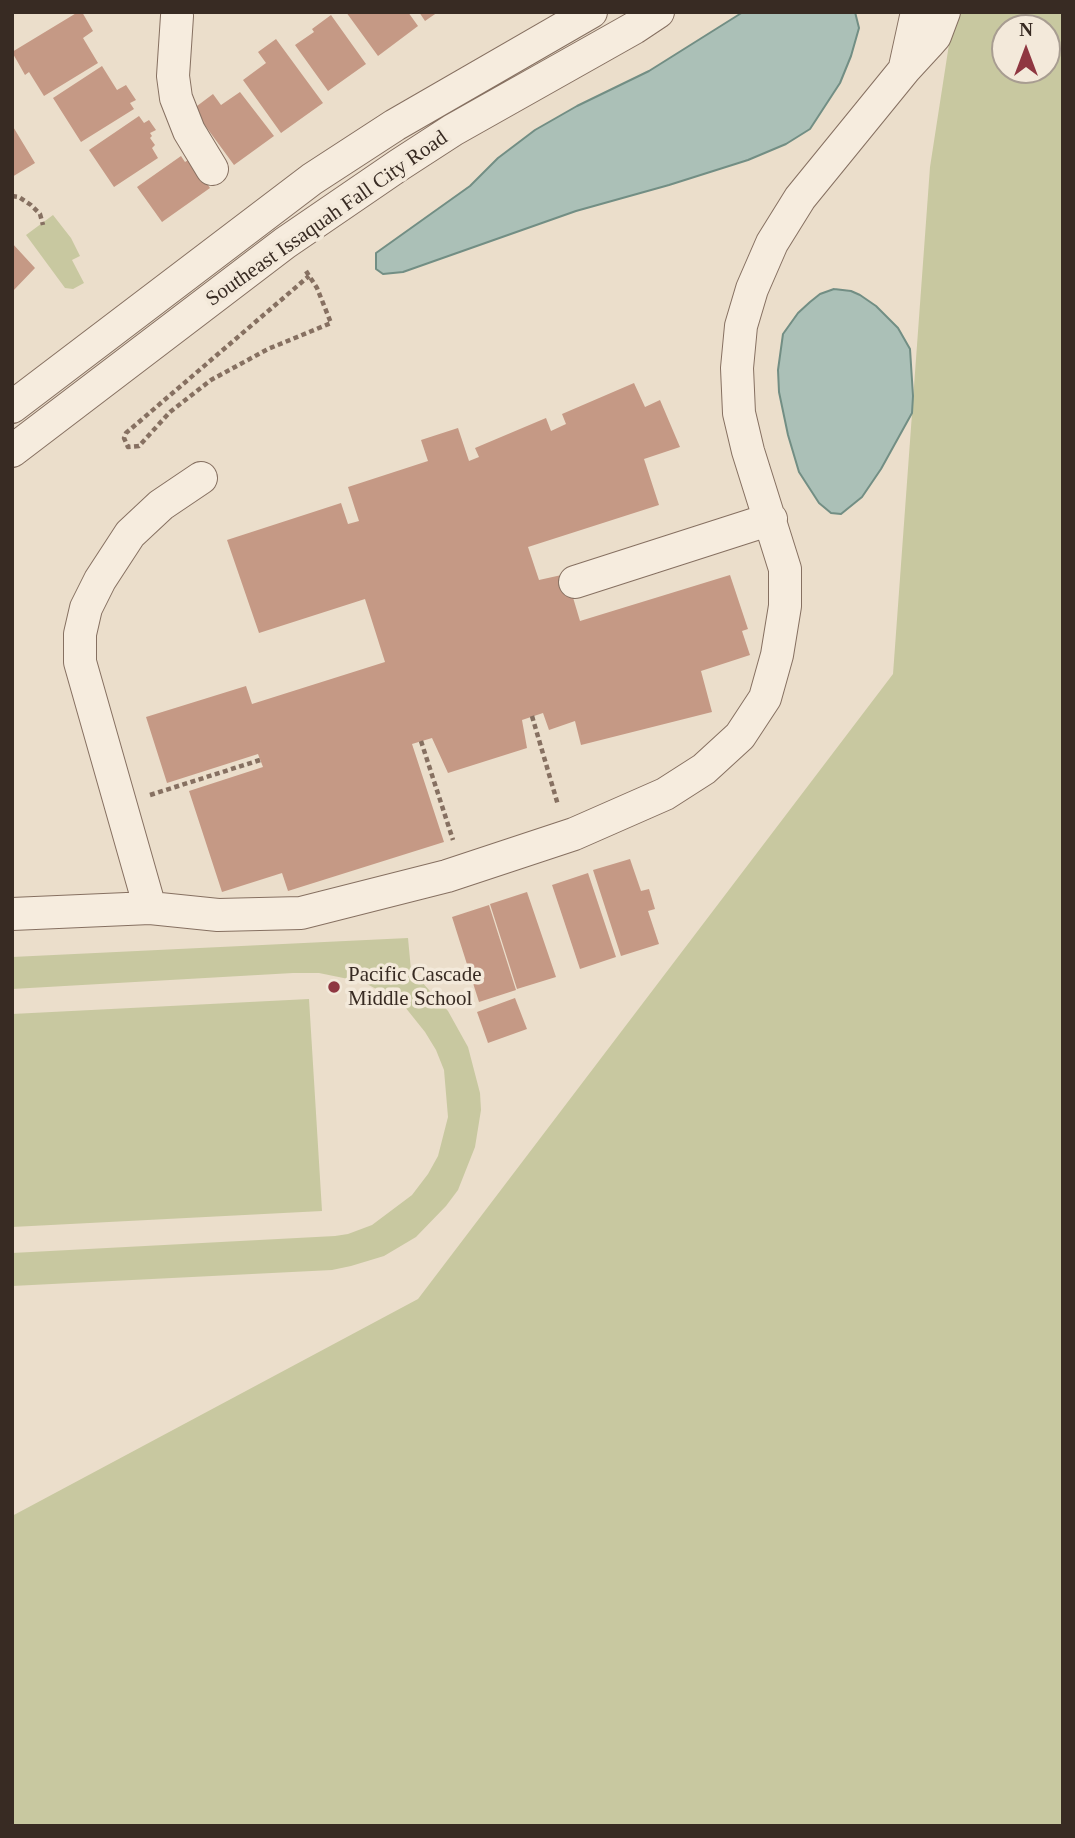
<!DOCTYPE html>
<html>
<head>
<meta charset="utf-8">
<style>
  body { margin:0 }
  #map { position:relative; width:1075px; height:1838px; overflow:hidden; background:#ebdecb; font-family:"Times New Roman",serif }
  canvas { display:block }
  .frame { position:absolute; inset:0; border:14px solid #382b23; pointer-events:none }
  .north { position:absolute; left:991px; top:14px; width:70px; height:70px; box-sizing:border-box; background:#f3e9da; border:2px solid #a89d91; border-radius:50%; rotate:0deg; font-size:19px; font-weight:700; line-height:28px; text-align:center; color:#382b23 }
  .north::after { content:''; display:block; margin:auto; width:24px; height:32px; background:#8f3741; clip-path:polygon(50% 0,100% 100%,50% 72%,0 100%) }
</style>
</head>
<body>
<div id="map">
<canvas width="1075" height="1838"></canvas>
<div class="frame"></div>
<div class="north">N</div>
</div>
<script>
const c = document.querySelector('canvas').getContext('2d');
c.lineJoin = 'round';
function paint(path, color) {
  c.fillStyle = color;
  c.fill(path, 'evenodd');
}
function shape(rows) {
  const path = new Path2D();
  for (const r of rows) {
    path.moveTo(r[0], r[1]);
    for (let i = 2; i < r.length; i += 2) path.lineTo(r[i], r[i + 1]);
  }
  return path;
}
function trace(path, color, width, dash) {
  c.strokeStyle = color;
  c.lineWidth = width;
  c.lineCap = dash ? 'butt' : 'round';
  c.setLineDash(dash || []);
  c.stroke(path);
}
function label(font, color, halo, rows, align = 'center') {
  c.font = font + ' "Times New Roman",serif';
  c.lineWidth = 7;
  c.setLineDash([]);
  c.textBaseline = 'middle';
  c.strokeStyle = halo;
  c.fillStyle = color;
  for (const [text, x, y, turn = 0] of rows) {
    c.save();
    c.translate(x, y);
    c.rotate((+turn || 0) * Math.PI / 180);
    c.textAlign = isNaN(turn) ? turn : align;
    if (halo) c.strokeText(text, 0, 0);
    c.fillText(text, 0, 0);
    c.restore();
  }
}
paint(shape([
  [954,12,1063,12,1063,1826,12,1826,12,1516,418,1299,893,674,930,167],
  [1005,28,1047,28,1047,70,1005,70],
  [53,215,71,238,80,256,72,260,84,283,73,289,65,288,26,235],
  [408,938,411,970,448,1011,468,1047,480,1093,481,1110,475,1147,458,1190,446,1206,416,1237,384,1256,351,1266,332,1270,12,1286,12,1253,335,1236,348,1234,372,1225,412,1195,428,1174,438,1156,448,1117,444,1070,436,1050,425,1032,401,1002,363,982,319,973,293,973,12,989,12,957],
  [309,999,322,1211,12,1227,12,1014]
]), '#c8c8a0');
const water = shape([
  [743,12,855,12,859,28,851,56,840,83,810,129,786,144,748,160,669,185,576,211,403,272,383,274,376,269,376,253,470,186,498,158,535,130,577,106,649,71,743,12],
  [834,289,851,291,860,295,876,306,898,328,910,349,913,396,912,413,881,469,862,497,841,514,831,513,819,503,799,472,788,435,779,392,778,370,783,334,798,313,810,302,820,294,834,289]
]);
paint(water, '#abc0b7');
trace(water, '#728e84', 2);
paint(shape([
  [78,12,82,12,93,31,83,38,98,63,44,96,29,72,25,75,12,52],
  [346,12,408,12,418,26,378,56],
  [419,12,438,12,425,21],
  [331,15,366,64,328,91,295,45,314,32,312,29],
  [276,39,323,103,281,133,243,80,266,63,258,52],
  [102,66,117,90,126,85,136,100,130,103,134,109,81,142,53,98],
  [240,92,274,136,234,165,193,109,213,94,221,105],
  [139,116,144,123,149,120,156,130,150,133,152,136,150,138,155,145,152,148,158,158,114,187,89,150],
  [12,125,35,163,12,177],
  [181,156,185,162,190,159,210,188,162,222,137,187],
  [12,243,35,268,12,292],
  [634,383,645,407,660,400,680,447,644,459,659,505,528,547,539,580,566,574,580,621,730,575,748,629,742,631,750,655,701,671,712,712,581,745,575,721,549,730,543,713,522,720,527,748,448,773,432,738,412,744,444,842,288,891,282,873,222,892,189,791,263,767,258,754,167,783,146,717,246,686,252,704,385,662,365,599,259,633,227,540,341,503,348,524,359,521,348,487,428,461,421,440,458,428,469,461,479,457,475,448,546,418,551,431,566,424,562,414],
  [630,859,641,891,649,889,655,909,648,911,659,944,621,956,593,870],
  [588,873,616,957,580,969,552,885],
  [527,892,556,977,517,989,490,904],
  [489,905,516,990,479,1002,452,917],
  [515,998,527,1029,488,1043,477,1012]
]), '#c59985');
const minor = shape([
  [177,16,173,76,176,98,189,131,212,169],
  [905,67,917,12],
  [12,407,312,179,395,125,591,12],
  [12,451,285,243,399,165,453,130,634,28,658,12],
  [575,582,771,519],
  [150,908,80,662,80,634,86,608,100,580,130,534,161,505,201,478],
  [12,914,150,908,218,915,301,913,447,876,574,834,665,794,704,769,740,736,765,698,777,655,785,606,785,569,748,451,739,413,737,368,741,326,752,289,772,243,800,198,905,69,928,44,935,36,944,12]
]);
trace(minor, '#867061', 34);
trace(shape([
  [12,196,19,197,31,205,40,214,43,225],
  [306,271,317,288,331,323,268,349,211,380,170,412,139,446,128,447,124,438,126,433,309,276],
  [532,716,558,805],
  [421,741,453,840],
  [150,795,260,760]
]), '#867061', 4.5, [5, 3.5]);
trace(minor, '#f6ecde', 32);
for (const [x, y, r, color] of [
  [334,987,7,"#8f3741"]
]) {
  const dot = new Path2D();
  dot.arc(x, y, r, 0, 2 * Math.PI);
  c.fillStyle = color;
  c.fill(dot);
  trace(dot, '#f3e9da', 2.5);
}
label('21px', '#382b23', '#f3e9da', [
  ["Southeast Issaquah Fall City Road",327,219,-35]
]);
label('21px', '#382b23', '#f3e9da', [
  ["Pacific Cascade",348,975],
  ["Middle School",348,999]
], 'left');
</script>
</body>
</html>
